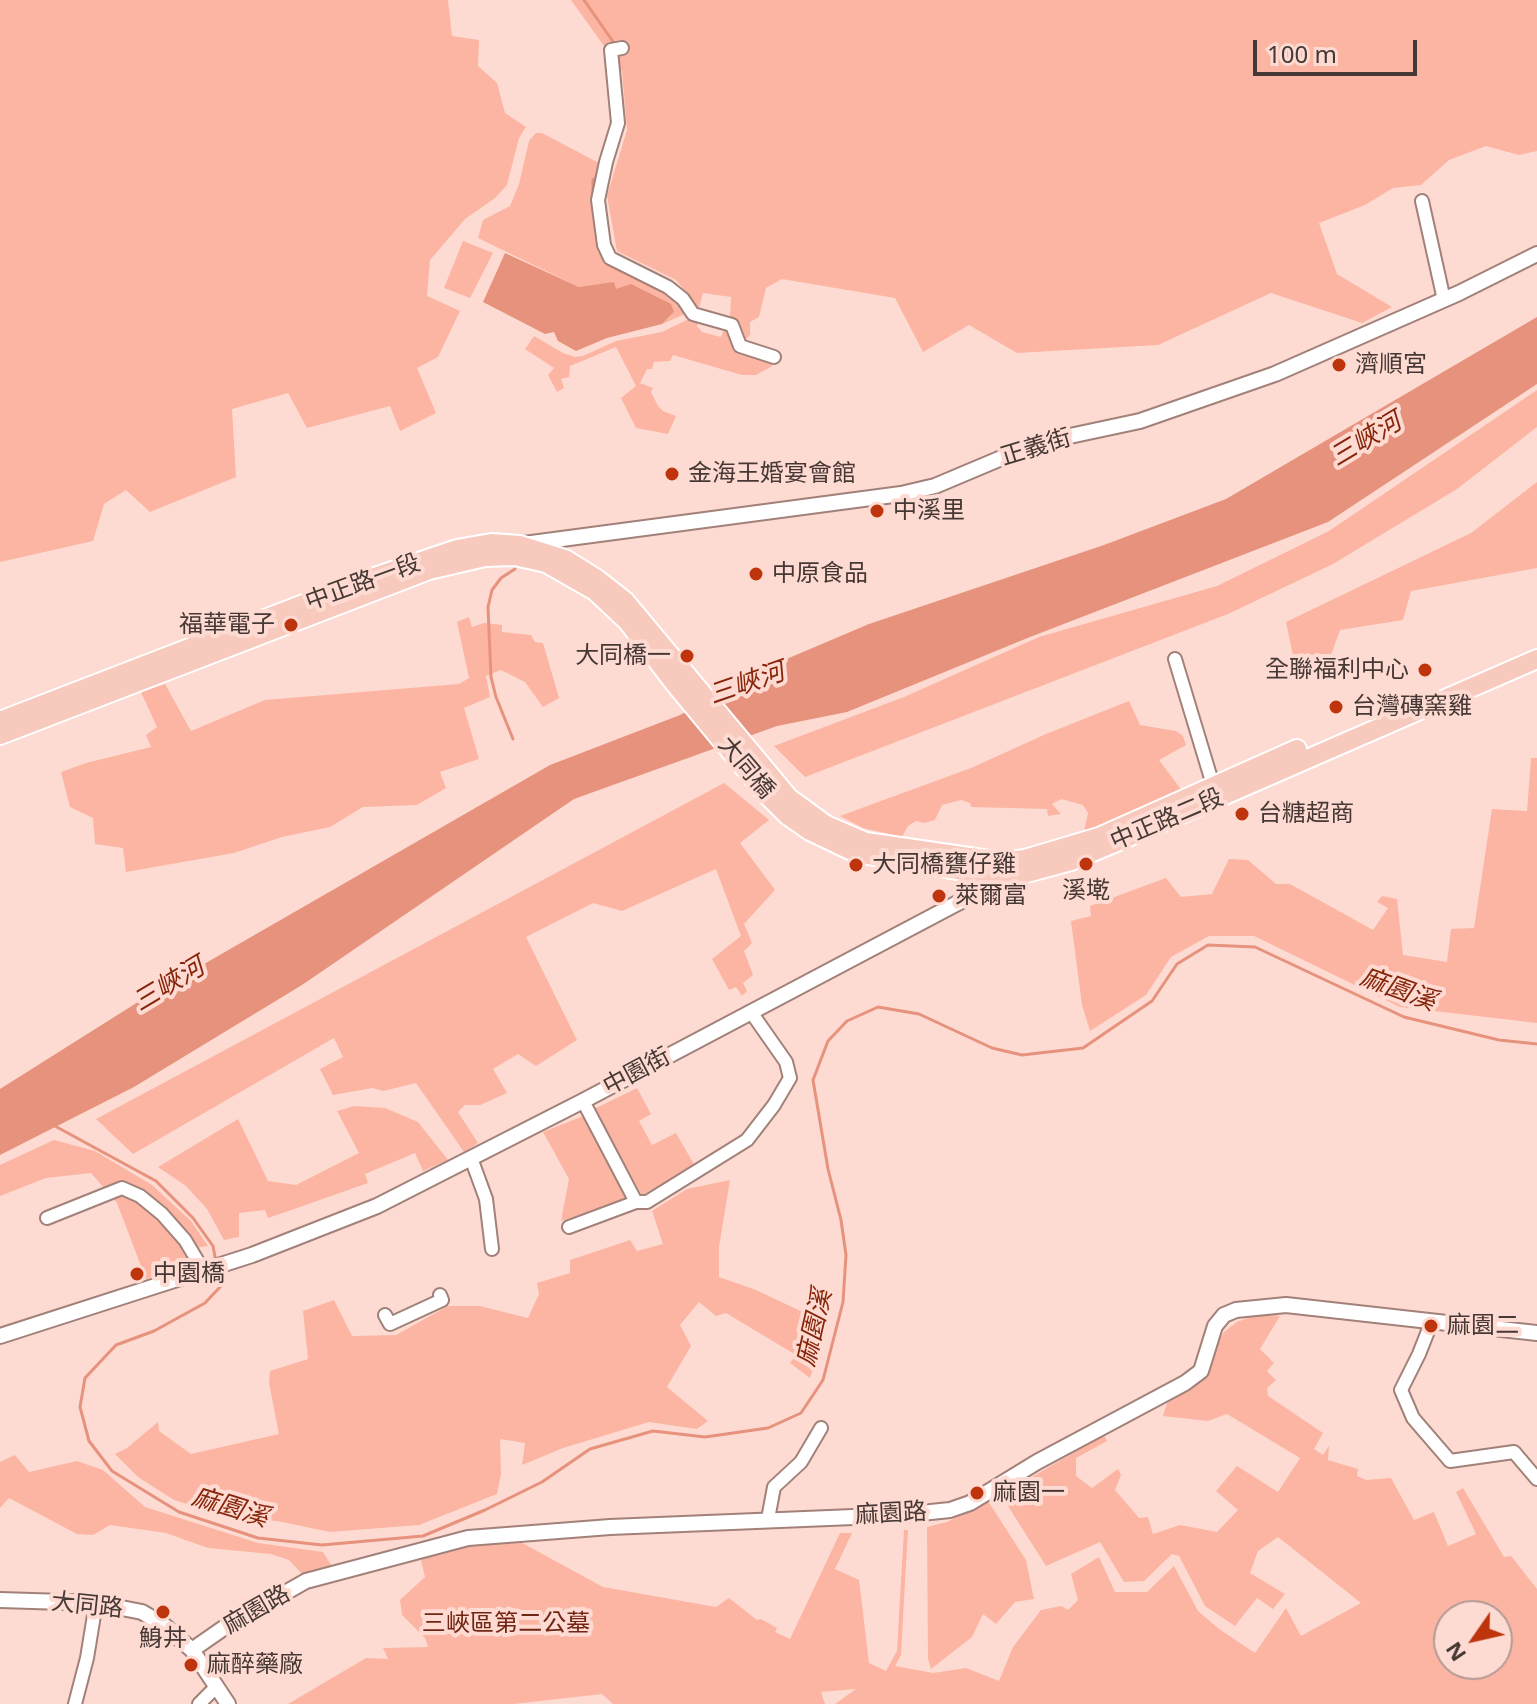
<!DOCTYPE html>
<html>
<head>
<meta charset="utf-8">
<style>
  body { margin:0 }
  #map { position:relative; width:1537px; height:1704px; overflow:hidden; background:#fedbd2; font-family:"Noto Sans",sans-serif }
  canvas { display:block }
  .north { position:absolute; left:1433px; top:1600px; width:80px; height:80px; box-sizing:border-box; background:#fedbd2; border:2px solid #b49a93; border-radius:50%; rotate:236deg; font-size:22px; font-weight:700; line-height:32px; text-align:center; color:#463834 }
  .north::after { content:''; display:block; margin:auto; width:28px; height:36px; background:#be350d; clip-path:polygon(50% 0,100% 100%,50% 72%,0 100%) }
  .scale { position:absolute; left:1253px; top:40px; width:164px; height:36px; box-sizing:border-box; border:4px solid #463834; border-top:0; padding-left:10px; font-size:24px; line-height:28px; white-space:nowrap; color:#463834; -webkit-text-stroke:6px #fedbd2; paint-order:stroke }
</style>
</head>
<body>
<div id="map">
<canvas width="1537" height="1704"></canvas>
<div class="north">N</div>
<div class="scale">100 m</div>
</div>
<script>
const c = document.querySelector('canvas').getContext('2d');
c.lineJoin = 'round';
function paint(path, color) {
  c.fillStyle = color;
  c.fill(path, 'evenodd');
}
function shape(rows) {
  const path = new Path2D();
  for (const r of rows) {
    path.moveTo(r[0], r[1]);
    for (let i = 2; i < r.length; i += 2) path.lineTo(r[i], r[i + 1]);
  }
  return path;
}
function trace(path, color, width, dash) {
  c.strokeStyle = color;
  c.lineWidth = width;
  c.lineCap = dash ? 'butt' : 'round';
  c.setLineDash(dash || []);
  c.stroke(path);
}
function label(font, color, halo, rows, align = 'center') {
  c.font = font + ' "Noto Sans","Noto Sans TC",sans-serif';
  c.lineWidth = 8;
  c.setLineDash([]);
  c.textBaseline = 'middle';
  c.strokeStyle = halo;
  c.fillStyle = color;
  for (const [text, x, y, turn = 0] of rows) {
    c.save();
    c.translate(x, y);
    c.rotate((+turn || 0) * Math.PI / 180);
    c.textAlign = isNaN(turn) ? turn : align;
    if (halo) c.strokeText(text, 0, 0);
    c.fillText(text, 0, 0);
    c.restore();
  }
}
paint(shape([
  [0,0,448,0,452,36,479,40,478,66,497,83,505,113,526,127,519,138,507,185,495,198,465,219,430,260,427,296,460,311,438,357,417,368,436,413,400,431,390,406,307,428,288,393,232,409,236,477,150,512,126,490,104,504,93,541,0,562],
  [571,0,1537,0,1537,151,1519,155,1486,146,1449,160,1421,185,1393,188,1365,205,1319,223,1337,274,1392,307,1362,323,1271,293,1158,345,1017,353,969,325,923,352,895,298,782,279,766,288,759,317,750,322,750,335,745,341,739,322,730,319,731,297,703,293,699,308,676,280,617,251,607,196,627,130,622,71],
  [536,133,542,133,599,163,592,206,597,246,607,264,666,291,680,301,687,313,662,324,674,312,616,289,613,283,579,287,478,238,483,220,510,206,519,184,529,141],
  [463,241,493,253,470,298,444,288],
  [693,317,699,319,697,326,702,332,721,337,725,326,739,348,772,358,772,366,756,375,742,375,673,355,670,361,654,362,652,369,647,369,640,383,653,388,651,392,658,406,663,411,676,416,668,434,636,428,621,398,636,386,616,347,570,366,569,377,561,379,564,388,557,392,548,375,554,368,525,349,534,336,563,353,575,357,583,356,616,341,662,332],
  [1537,390,1537,427,1457,489,1333,564,1228,614,805,777,774,746,904,697,1039,637,1217,586,1329,531],
  [1537,482,1537,568,1411,591,1403,620,1340,630,1327,666,1295,665,1286,622,1471,533],
  [469,617,472,627,484,623,502,625,502,632,531,635,535,642,543,643,559,698,543,707,525,682,501,670,486,676,490,697,464,708,479,759,440,772,446,788,417,805,363,807,330,827,282,837,234,853,126,872,123,848,95,844,93,818,70,807,61,772,86,763,151,747,146,735,157,727,141,692,165,684,191,731,265,700,459,684,469,678,457,622],
  [1129,701,1140,725,1176,731,1183,736,1186,745,1159,760,1183,792,1084,832,1088,813,1083,805,1061,799,1052,804,1061,814,1048,816,1047,809,971,807,970,803,961,800,942,805,935,820,924,823,916,821,908,826,902,837,863,828,840,816,971,768,1046,734],
  [1531,758,1537,758,1537,1023,1400,1007,1254,936,1209,936,1171,957,1146,995,1090,1031,1082,1005,1071,921,1091,916,1090,906,1166,878,1181,897,1212,894,1229,859,1248,860,1276,884,1290,884,1373,930,1388,908,1377,902,1382,896,1397,899,1403,955,1447,962,1451,929,1474,928,1492,809,1527,811],
  [724,783,769,820,740,843,775,890,744,924,752,943,744,951,753,975,743,983,747,991,742,996,736,987,729,990,712,959,741,936,716,869,622,911,593,903,526,937,577,1040,536,1066,518,1054,493,1069,507,1093,480,1105,465,1105,458,1112,478,1143,464,1152,416,1083,383,1091,373,1088,333,1095,320,1069,343,1057,334,1038,133,1154,96,1119],
  [637,1088,651,1114,639,1121,652,1145,676,1133,695,1166,642,1195,594,1109],
  [354,1106,385,1108,418,1122,448,1160,423,1171,415,1153,365,1174,368,1183,300,1207,268,1218,265,1210,239,1213,239,1237,224,1240,207,1209,186,1186,158,1167,238,1119,268,1181,296,1185,359,1153,337,1111],
  [586,1115,627,1198,561,1221,569,1179,543,1132],
  [54,1140,95,1151,152,1185,191,1221,208,1246,187,1249,193,1265,146,1279,117,1203,91,1173,46,1178,0,1196,0,1165],
  [730,1180,719,1247,719,1277,756,1290,828,1324,810,1378,790,1363,796,1355,726,1313,716,1316,699,1302,680,1325,691,1346,667,1387,708,1421,697,1429,649,1422,563,1448,522,1465,525,1443,500,1439,501,1474,497,1494,419,1525,330,1532,282,1522,213,1512,174,1500,138,1477,115,1454,127,1448,158,1422,159,1431,191,1454,279,1434,269,1383,270,1371,308,1359,303,1311,334,1300,352,1336,396,1335,448,1306,480,1306,528,1318,539,1294,537,1283,570,1273,570,1260,630,1240,637,1251,663,1244,652,1211,687,1189],
  [1261,1313,1280,1316,1260,1349,1274,1363,1267,1371,1276,1380,1267,1388,1268,1396,1323,1433,1314,1449,1323,1455,1329,1446,1328,1460,1358,1469,1357,1476,1366,1480,1391,1478,1414,1520,1434,1512,1448,1546,1476,1534,1456,1492,1463,1488,1504,1557,1511,1556,1537,1589,1537,1704,835,1704,856,1689,821,1692,825,1704,613,1704,602,1694,513,1704,288,1704,366,1658,388,1659,383,1648,428,1647,425,1638,402,1615,400,1600,425,1577,421,1560,457,1545,515,1539,603,1587,716,1607,729,1598,757,1620,761,1619,777,1628,775,1632,790,1639,840,1533,852,1533,835,1569,859,1580,869,1663,886,1671,897,1651,904,1530,908,1530,904,1599,901,1655,895,1666,933,1673,966,1668,999,1681,1013,1647,1041,1610,1061,1606,1068,1610,1078,1600,1071,1574,1099,1557,1115,1592,1147,1592,1174,1566,1198,1611,1219,1629,1255,1653,1286,1608,1301,1636,1361,1603,1278,1537,1258,1551,1250,1573,1285,1594,1273,1609,1257,1598,1235,1626,1205,1606,1179,1556,1172,1554,1144,1581,1124,1582,1100,1542,1046,1566,1001,1495,1104,1435,1107,1441,1076,1458,1076,1476,1092,1488,1118,1469,1121,1475,1115,1490,1139,1518,1148,1517,1153,1534,1180,1525,1217,1532,1238,1510,1216,1491,1237,1466,1278,1492,1300,1458,1227,1414,1208,1421,1163,1416,1167,1403,1208,1376,1215,1348,1224,1332,1237,1322],
  [1449,1616,1497,1616,1497,1664,1449,1664],
  [15,1455,29,1472,77,1461,103,1470,145,1507,258,1543,323,1552,333,1568,304,1576,289,1560,271,1554,208,1548,166,1533,110,1525,93,1535,77,1534,9,1498,0,1508,0,1462],
  [988,1501,1026,1560,1034,1599,1015,1602,996,1624,983,1614,972,1637,931,1669,928,1659,927,1527,947,1522]
]), '#fcb5a3');
paint(shape([
  [505,253,579,287,614,282,616,289,631,284,671,304,674,312,662,324,607,338,576,351,558,341,554,332,545,334,483,302],
  [1537,317,1537,384,1328,522,1030,637,847,712,777,726,574,799,302,985,134,1087,0,1155,0,1089,138,1002,550,765,680,715,777,663,869,624,1104,545,1226,499]
]), '#e6927d');
trace(shape([
  [584,0,616,46],
  [617,53,622,105],
  [593,195,593,180,597,177],
  [593,207,596,227],
  [513,739,496,697,491,677,488,607,492,590,501,578,515,569],
  [53,1125,156,1181,193,1218,213,1246,216,1262],
  [218,1270,221,1286,205,1303,154,1331,116,1345,85,1378,80,1407,89,1441,112,1471,179,1512,258,1538,322,1545,423,1536,485,1510,542,1482,590,1449,653,1431,705,1437,768,1428,801,1413,823,1380,843,1302,846,1255,841,1220,828,1169,813,1080,828,1041,847,1021,878,1007,919,1014,992,1048,1022,1055,1083,1048,1152,1001,1177,964,1208,945,1255,947,1404,1017,1499,1040,1537,1044]
]), '#e6927d', 3);
const minor = shape([
  [622,48,611,50,618,123,606,162,598,200,604,245,610,258,668,287,683,299,693,314,732,325,740,346,774,357],
  [1422,201,1444,300],
  [1175,659,1213,785],
  [583,1101,636,1202,647,1202,747,1140,774,1105,790,1078,786,1062,751,1012],
  [471,1158,486,1199,492,1249],
  [47,1218,122,1188,140,1196,162,1214,185,1240,203,1270],
  [569,1227,636,1202],
  [385,1315,390,1324,442,1300,440,1295],
  [1432,1321,1419,1354,1401,1390,1413,1418,1450,1461,1514,1452,1537,1479],
  [768,1519,774,1487,801,1462,821,1428],
  [75,1704,87,1658,96,1603],
  [199,1704,217,1686]
]);
const tertiary = shape([
  [524,544,901,494,935,486,1037,443,1140,421,1275,374,1459,293,1537,254],
  [0,1336,252,1255,377,1206,583,1101,969,897,999,874],
  [0,1600,96,1603,142,1612,165,1626,192,1650,228,1704],
  [192,1650,225,1627,306,1581,468,1538,610,1527,902,1515,950,1510,970,1503,1037,1462,1185,1383,1201,1371,1215,1326,1224,1315,1236,1310,1286,1305,1537,1333]
]);
const primary = shape([
  [0,721,366,580,457,549,491,543,520,545,565,559,597,579,625,601,789,798,826,825,866,842,1003,862,1025,859,1099,837,1297,749],
  [0,735,429,570,485,557,515,556,546,563,595,591,628,622,675,684,766,794,787,815,810,831,856,853,998,877,1023,874,1071,861,1126,838,1537,659]
]);
trace(minor, '#a18179', 16);
trace(tertiary, '#a18179', 18);
trace(primary, '#fff', 22);
trace(minor, '#fff', 12);
trace(tertiary, '#fff', 14);
trace(primary, '#f8cabe', 18);
for (const [x, y, r, color] of [
  [1339,365,8,"#be350d"],
  [672,474,8,"#be350d"],
  [877,511,8,"#be350d"],
  [756,574,8,"#be350d"],
  [291,625,8,"#be350d"],
  [687,656,8,"#be350d"],
  [1425,670,8,"#be350d"],
  [1336,707,8,"#be350d"],
  [1242,814,8,"#be350d"],
  [1086,864,8,"#be350d"],
  [856,865,8,"#be350d"],
  [939,896,8,"#be350d"],
  [137,1274,8,"#be350d"],
  [1431,1326,8,"#be350d"],
  [977,1493,8,"#be350d"],
  [163,1612,8,"#be350d"],
  [191,1665,8,"#be350d"]
]) {
  const dot = new Path2D();
  dot.arc(x, y, r, 0, 2 * Math.PI);
  c.fillStyle = color;
  c.fill(dot);
  trace(dot, '#fedbd2', 3);
}
label('24px', '#463834', '#fedbd2', [
  ["濟順宮",1355,365],
  ["金海王婚宴會館",688,474],
  ["中溪里",893,511],
  ["中原食品",772,574],
  ["福華電子",275,625,"right"],
  ["大同橋一",671,656,"right"],
  ["全聯福利中心",1409,670,"right"],
  ["台灣磚窯雞",1352,707],
  ["台糖超商",1258,814],
  ["大同橋甕仔雞",872,865],
  ["溪墘",1086,891,"center"],
  ["萊爾富",955,896],
  ["中園橋",153,1274],
  ["麻園二",1447,1326],
  ["麻園一",993,1493],
  ["鯓丼",163,1639,"center"],
  ["麻醉藥廠",207,1665]
], 'left');
label('24px', '#463834', '#fedbd2', [
  ["正義街",1036,448,-17],
  ["中正路一段",363,583,-20],
  ["大同橋",746,768,50],
  ["中正路二段",1167,820,-23],
  ["中園街",637,1072,-28],
  ["麻園路",891,1514,-3],
  ["大同路",87,1606,6],
  ["麻園路",257,1610,-30]
]);
label('24px', '#712614', '#fedbd2', [
  ["三峽區第二公墓",506,1624]
]);
label('italic 26px', '#86250a', '#fedbd2', [
  ["三峽河",1366,440,-31],
  ["三峽河",747,684,-19],
  ["三峽河",169,985,-31],
  ["麻園溪",1398,990,20],
  ["麻園溪",815,1328,-77],
  ["麻園溪",230,1508,17]
]);
</script>
</body>
</html>
